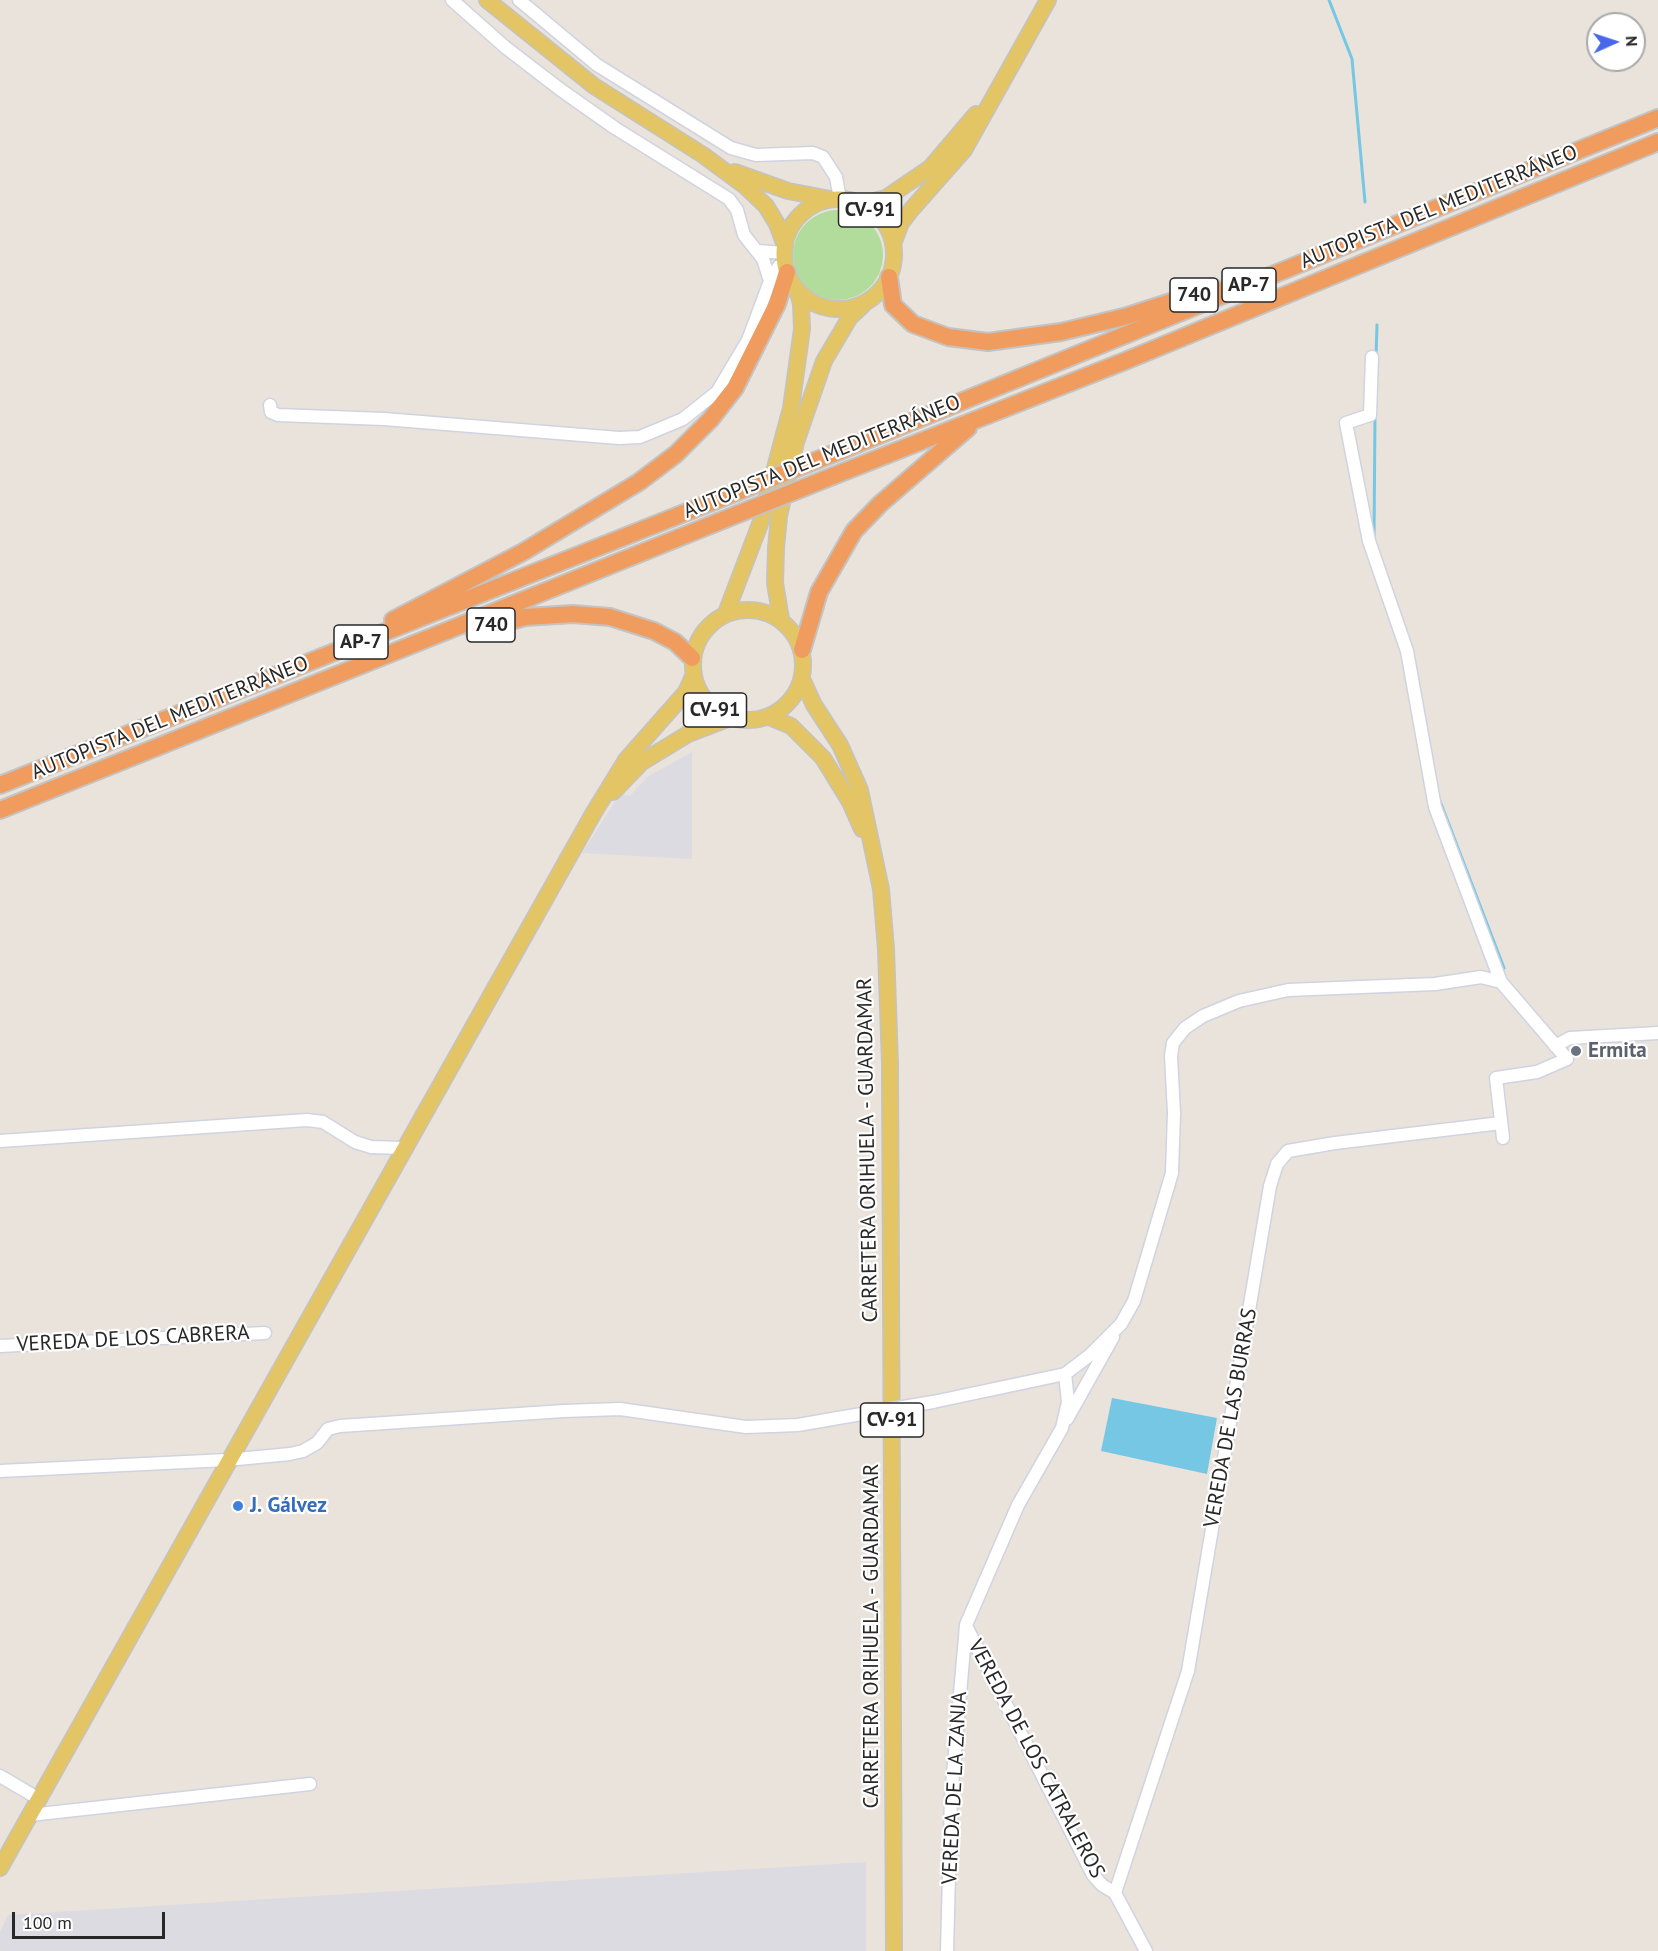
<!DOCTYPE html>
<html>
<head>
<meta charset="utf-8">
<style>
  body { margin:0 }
  #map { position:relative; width:1658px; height:1951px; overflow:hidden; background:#e9e3db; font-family:"PT Sans",sans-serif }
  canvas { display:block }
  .north { position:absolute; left:1586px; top:12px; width:60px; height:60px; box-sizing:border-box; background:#fff; border:2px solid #a9a9a9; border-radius:50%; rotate:87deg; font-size:16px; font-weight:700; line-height:24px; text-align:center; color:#282828 }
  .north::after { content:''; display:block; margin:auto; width:21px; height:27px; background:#4867ea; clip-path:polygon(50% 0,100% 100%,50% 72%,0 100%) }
  .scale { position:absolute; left:12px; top:1912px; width:153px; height:27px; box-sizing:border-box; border:3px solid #282828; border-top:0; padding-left:8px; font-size:18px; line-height:21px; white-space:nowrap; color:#282828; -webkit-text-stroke:4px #fff; paint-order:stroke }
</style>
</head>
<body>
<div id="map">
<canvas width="1658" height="1951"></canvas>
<div class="north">N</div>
<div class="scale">100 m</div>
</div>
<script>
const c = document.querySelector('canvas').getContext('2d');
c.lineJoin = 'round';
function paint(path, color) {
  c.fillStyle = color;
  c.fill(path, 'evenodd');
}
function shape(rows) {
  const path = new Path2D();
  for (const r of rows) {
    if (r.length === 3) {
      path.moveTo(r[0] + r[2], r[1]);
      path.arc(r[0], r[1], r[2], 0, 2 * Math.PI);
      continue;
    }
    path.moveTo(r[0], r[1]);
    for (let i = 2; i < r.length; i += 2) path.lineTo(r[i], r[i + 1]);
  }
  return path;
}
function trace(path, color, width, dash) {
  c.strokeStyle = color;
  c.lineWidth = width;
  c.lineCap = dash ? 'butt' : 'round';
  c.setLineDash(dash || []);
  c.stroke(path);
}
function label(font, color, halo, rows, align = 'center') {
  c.font = font + ' "PT Sans",sans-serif';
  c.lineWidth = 4.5;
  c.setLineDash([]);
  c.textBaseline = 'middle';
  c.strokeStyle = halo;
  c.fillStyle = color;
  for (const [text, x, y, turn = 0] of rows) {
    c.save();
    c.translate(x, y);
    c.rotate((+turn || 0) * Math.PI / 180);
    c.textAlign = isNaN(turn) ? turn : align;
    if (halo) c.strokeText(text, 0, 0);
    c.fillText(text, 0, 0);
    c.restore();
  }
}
paint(shape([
  [692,752,692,859,582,853,620,794,630,796,647,777],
  [866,1862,866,1951,0,1951,0,1932,8,1915]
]), '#dddbe2');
paint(shape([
  [838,255,45]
]), '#b2dc9b');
paint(shape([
  [1112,1398,1217,1418,1207,1474,1101,1451]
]), '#76c7e3');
trace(shape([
  [1329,0,1352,59,1365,202],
  [1376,357,1377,325],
  [1374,537,1375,414],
  [1440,801,1504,968]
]), '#76c7e3', 3);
const minor = shape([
  [452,0,505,47,561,90,615,128,729,199,737,210,744,235,763,259,770,281],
  [519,0,597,65,731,148,756,155,813,153,823,157,836,177,840,199],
  [757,251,784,253],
  [1372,357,1370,415,1346,423,1369,541,1407,651,1435,807,1501,982,1567,1059,1537,1072,1496,1078,1503,1138],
  [270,405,271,412,278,415,384,419,619,438,640,437,683,419,717,392,748,340,770,281,779,266],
  [1555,1046,1570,1038,1658,1033],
  [0,1141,307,1120,323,1122,355,1142,371,1147,403,1148],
  [0,1346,265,1333],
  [933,1402,1065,1374,1090,1355,1121,1324,1134,1301,1172,1173,1174,1113,1171,1056,1173,1043,1185,1028,1203,1016,1239,1001,1288,990,1435,984,1481,977,1501,982],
  [1067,1419,1113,1337],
  [0,1471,227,1460,290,1454,303,1451,317,1443,328,1429,340,1426,564,1411,620,1409,746,1427,798,1425,838,1418],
  [966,1626,1093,1875,1102,1885,1115,1893,1146,1951],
  [0,1776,39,1799],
  [30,1815,310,1784],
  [1115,1893,1188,1671,1270,1186,1277,1164,1288,1151,1335,1143,1501,1123],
  [947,1951,951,1797,966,1625,1018,1505,1062,1428,1068,1402,1065,1374]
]);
const major = shape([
  [487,0,594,86,703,155,745,186,766,206,777,224,785,246],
  [735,172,788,191,830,199],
  [839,254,55],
  [862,204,886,198,930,168,976,114],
  [893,244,901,223,911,210,964,150,1048,0],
  [748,665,55],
  [726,613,760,524,791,408,802,329,801,304,797,289],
  [781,619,775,583,776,548,779,516,796,442,824,361,850,317,862,306],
  [802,679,814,705,840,745,860,790,881,889,886,949,890,1064,894,1951],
  [769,717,791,726,823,758,850,802,862,829],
  [613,792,642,762,688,734,730,718],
  [0,1868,593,814,626,760,686,692,693,676]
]);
const highway = shape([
  [889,277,893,305,913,324,948,337,988,342,1061,332,1124,317,1214,288],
  [840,451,1658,118],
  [833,476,1125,361,1658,142],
  [393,620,523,552,639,482,676,454,710,420,735,388,777,304,787,272],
  [474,631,525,617,573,614,610,617,654,631,675,642,692,658],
  [802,650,819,592,854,531,880,504,968,428],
  [0,785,722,498],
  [0,810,718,522]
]);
trace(minor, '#d0d3e0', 15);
trace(major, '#c3c3c3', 18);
trace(highway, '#c3c3c3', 20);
trace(minor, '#fff', 12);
trace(major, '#e4c565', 15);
trace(highway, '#f09c5f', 16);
const minorBridge = shape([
  [838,1418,933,1402]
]);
const highwayBridge = shape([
  [722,498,840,451],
  [718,522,833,476]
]);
trace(minorBridge, '#d0d3e0', 15, []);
trace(highwayBridge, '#c3c3c3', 20, []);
trace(minorBridge, '#fff', 12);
trace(highwayBridge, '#f09c5f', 16);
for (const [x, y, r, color] of [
  [1576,1051,6,"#6b7280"],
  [238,1506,6,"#3f7fe0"]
]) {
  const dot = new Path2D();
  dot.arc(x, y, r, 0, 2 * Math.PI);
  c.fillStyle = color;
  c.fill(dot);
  trace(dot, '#fff', 2);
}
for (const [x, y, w] of [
  [870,210,63],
  [1249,285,54],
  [1194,295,48],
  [491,625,48],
  [361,642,54],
  [715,710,63],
  [892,1420,63]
]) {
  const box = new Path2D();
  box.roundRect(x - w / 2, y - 17, w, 34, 4.5);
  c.fillStyle = '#fff';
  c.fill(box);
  trace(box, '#282828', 1.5);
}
label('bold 20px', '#282828', null, [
  ["CV-91",870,210],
  ["AP-7",1249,285],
  ["740",1194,295],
  ["740",491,625],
  ["AP-7",361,642],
  ["CV-91",715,710],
  ["CV-91",892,1420]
]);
label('21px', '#282828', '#fff', [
  ["AUTOPISTA DEL MEDITERRÁNEO",1439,207,-22],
  ["AUTOPISTA DEL MEDITERRÁNEO",822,457,-22],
  ["AUTOPISTA DEL MEDITERRÁNEO",170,718,-22],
  ["CARRETERA ORIHUELA - GUARDAMAR",868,1150,-91],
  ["VEREDA DE LOS CABRERA",133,1339,-3],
  ["VEREDA DE LAS BURRAS",1231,1418,-80],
  ["CARRETERA ORIHUELA - GUARDAMAR",872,1636,-90],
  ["VEREDA DE LOS CATRALEROS",1036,1759,62],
  ["VEREDA DE LA ZANJA",955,1788,-87]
]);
label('bold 21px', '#5b616d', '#fff', [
  ["Ermita",1588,1051]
], 'left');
label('bold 21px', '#366cbe', '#fff', [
  ["J. Gálvez",250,1506]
], 'left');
</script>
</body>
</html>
